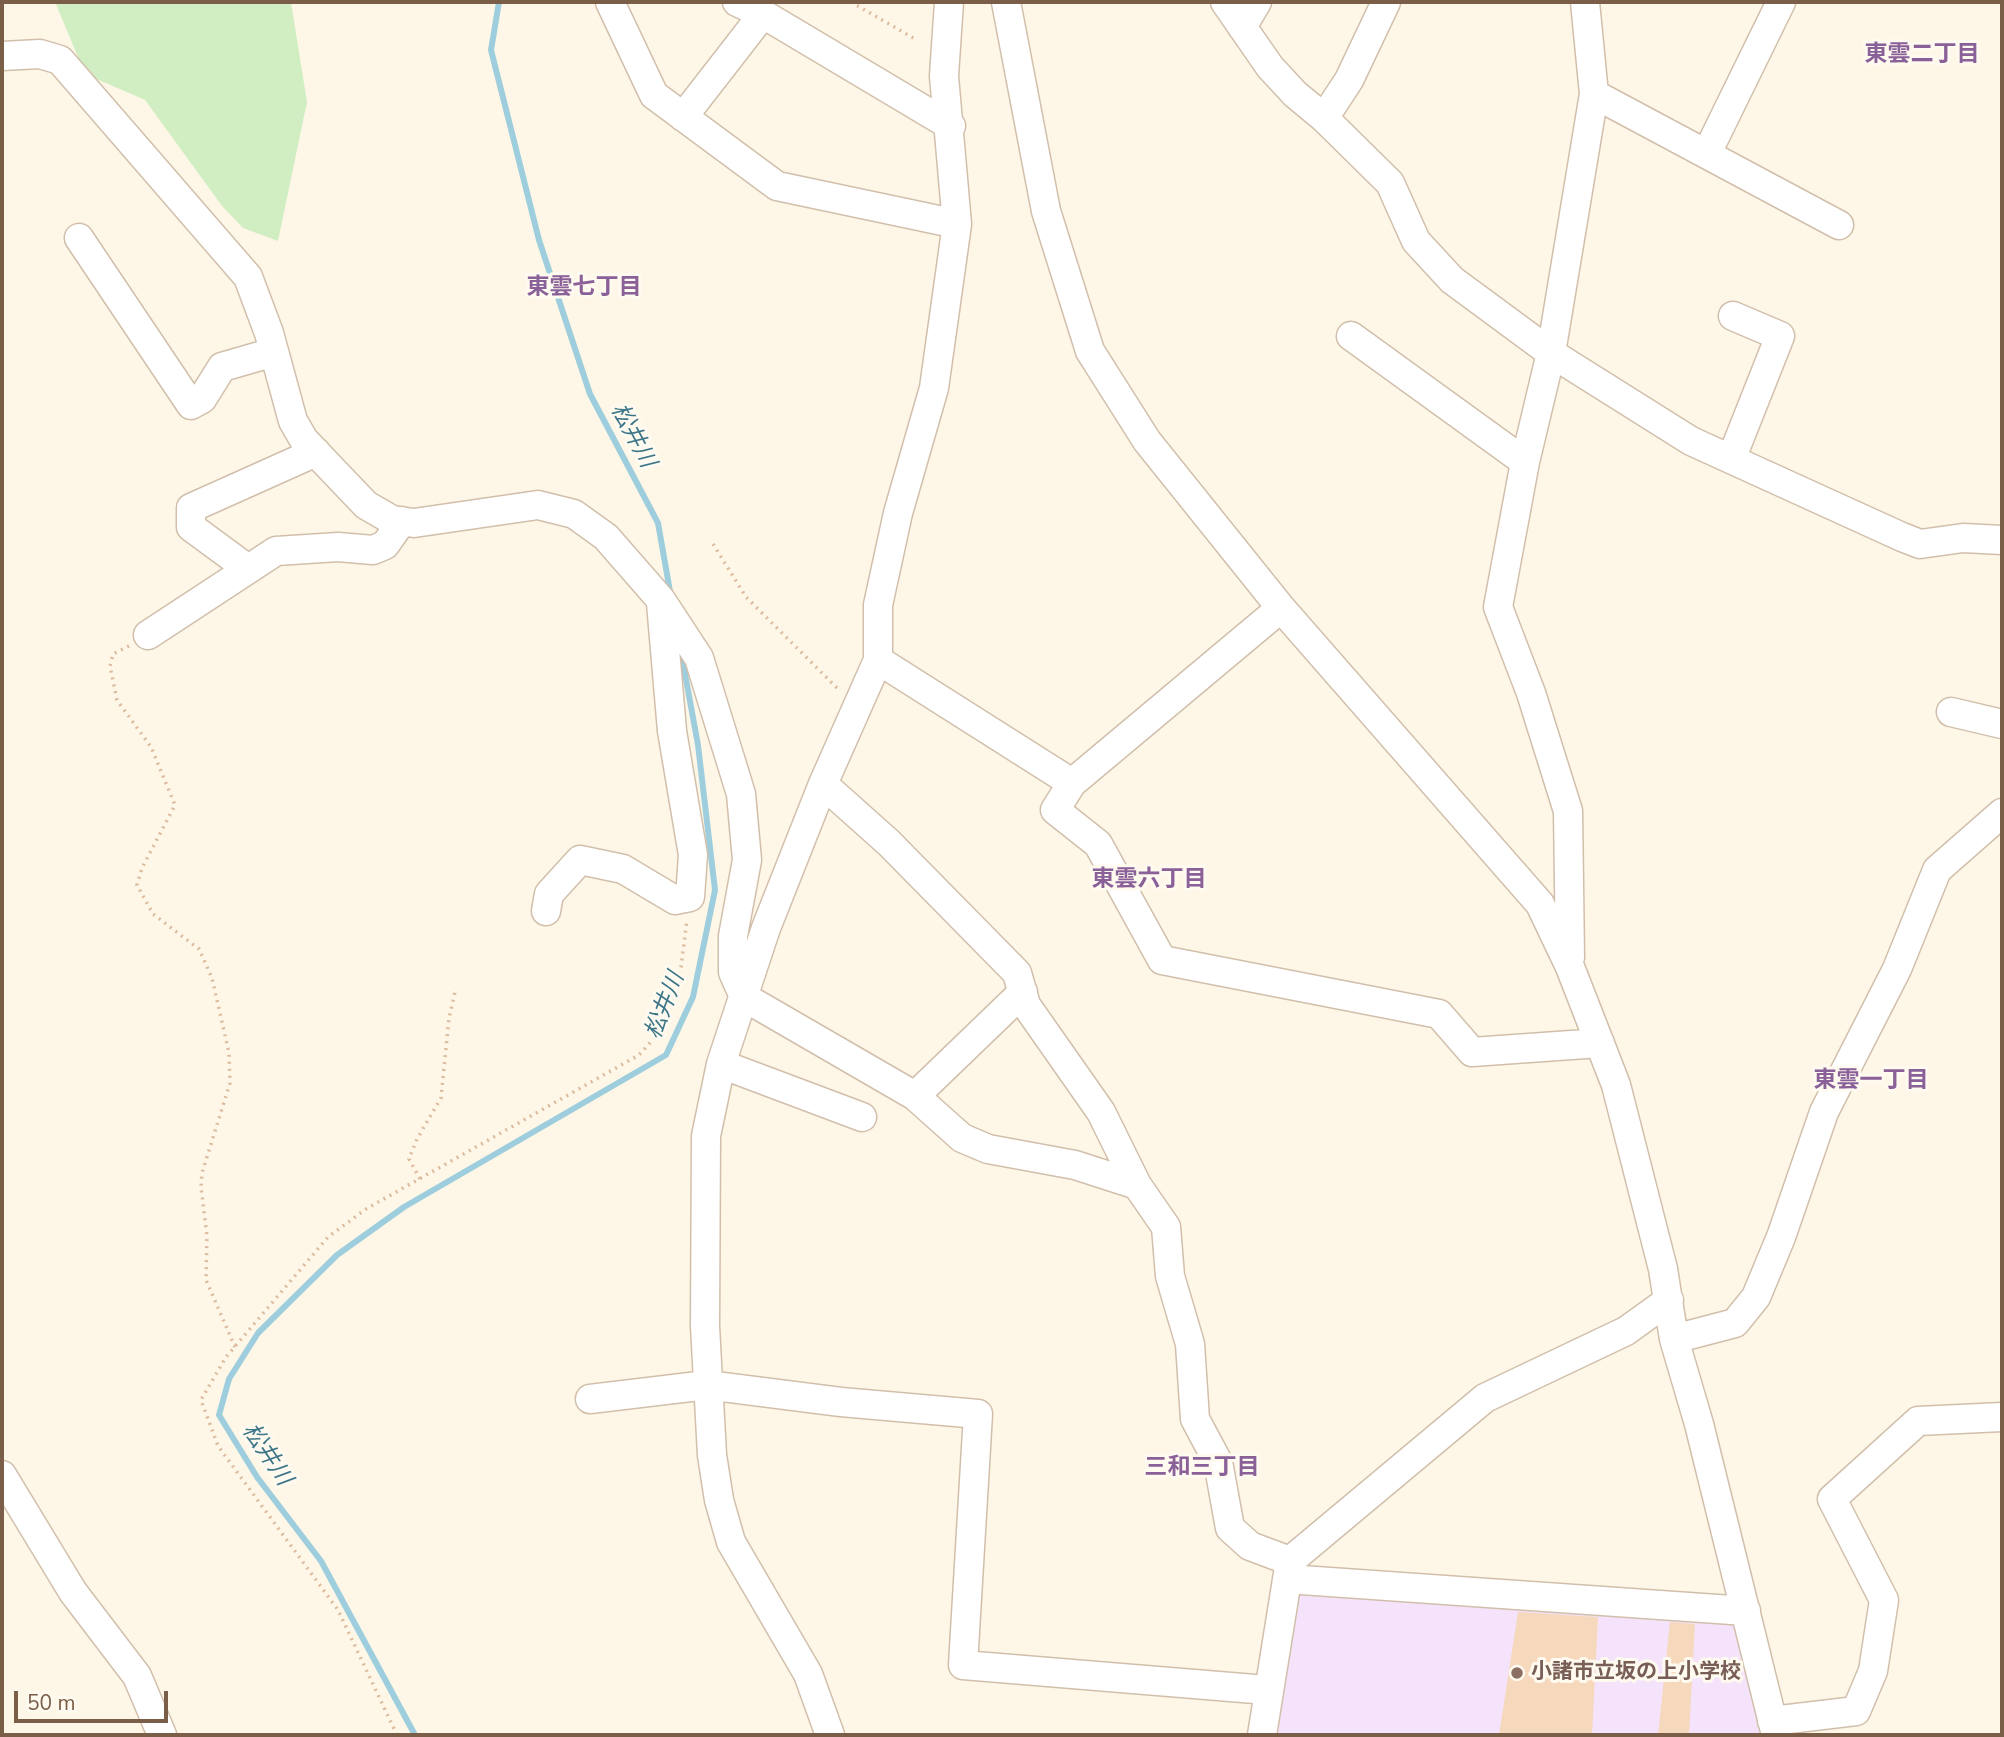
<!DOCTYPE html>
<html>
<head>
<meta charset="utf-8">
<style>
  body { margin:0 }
  #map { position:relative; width:2004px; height:1737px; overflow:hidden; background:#fef7e7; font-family:"Nunito Sans",sans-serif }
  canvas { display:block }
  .frame { position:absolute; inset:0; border:4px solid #7b5e48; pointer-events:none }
  .scale { position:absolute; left:14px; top:1691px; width:154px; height:32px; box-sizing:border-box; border:4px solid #7b5e48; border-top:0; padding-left:9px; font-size:21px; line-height:24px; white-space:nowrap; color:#7b5e48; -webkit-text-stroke:5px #fffaef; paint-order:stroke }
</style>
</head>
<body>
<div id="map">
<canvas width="2004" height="1737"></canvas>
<div class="frame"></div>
<div class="scale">50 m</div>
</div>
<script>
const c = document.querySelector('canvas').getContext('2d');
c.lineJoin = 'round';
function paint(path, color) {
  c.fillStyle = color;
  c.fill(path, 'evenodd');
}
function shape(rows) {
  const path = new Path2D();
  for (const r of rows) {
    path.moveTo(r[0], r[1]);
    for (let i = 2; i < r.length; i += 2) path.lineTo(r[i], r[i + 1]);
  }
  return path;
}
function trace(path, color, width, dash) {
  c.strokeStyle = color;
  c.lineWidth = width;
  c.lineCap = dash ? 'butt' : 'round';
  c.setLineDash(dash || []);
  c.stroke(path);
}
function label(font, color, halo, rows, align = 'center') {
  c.font = font + ' "Nunito Sans","Noto Sans JP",sans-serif';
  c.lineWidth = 6;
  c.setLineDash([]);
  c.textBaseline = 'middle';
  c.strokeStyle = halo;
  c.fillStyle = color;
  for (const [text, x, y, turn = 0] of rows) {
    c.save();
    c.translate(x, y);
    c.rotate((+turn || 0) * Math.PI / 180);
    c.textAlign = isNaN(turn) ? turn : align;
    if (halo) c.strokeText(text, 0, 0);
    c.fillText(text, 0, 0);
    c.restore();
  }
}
paint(shape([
  [1284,1592,1746,1611,1764,1735,1277,1735]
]), '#f4e3fb');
paint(shape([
  [55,2,291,2,307,102,278,241,243,228,222,206,145,100,85,74]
]), '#d1eec3');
trace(shape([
  [499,2,491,50,539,240,590,394,658,523,671,597],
  [415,1735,321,1561,257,1477,219,1415,229,1379,258,1333,337,1255,404,1207,666,1055,693,997,715,890,698,745,681,652]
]), '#9ecedd', 6);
paint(shape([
  [1518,1612,1598,1617,1592,1735,1499,1735],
  [1670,1622,1695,1624,1689,1735,1658,1735]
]), '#f6d8bc');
const minor = shape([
  [610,2,654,95,777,186,957,224],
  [737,2,763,14,951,126],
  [1006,2,1046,211,1090,351,1147,441,1281,608,1540,904,1570,967,1616,1085,1663,1269,1674,1339,1699,1424,1776,1735],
  [1225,2,1270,67,1295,94,1324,118,1390,183,1416,241,1452,280,1551,353,1691,441,1902,537,1920,544,1963,538,2002,540],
  [1242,27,1257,2],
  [2,56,40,54,60,60,248,277,269,333,293,421,304,440,366,505,392,520,414,523,538,505,574,514,606,537,661,600,699,658,741,794,747,860,733,936,733,972,744,997,915,1096,962,1138,988,1149,1075,1165,1137,1185],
  [1594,94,1839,225],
  [683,117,763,14],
  [1324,118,1349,80,1386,2],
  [1707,153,1781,2],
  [79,238,191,405,202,399,222,367,274,352],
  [1351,336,1525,462],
  [1732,457,1780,336,1733,316],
  [248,569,191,527,191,508,316,452],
  [148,635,276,551,338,547,373,550,385,545,402,521],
  [878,660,1072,783,1281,608],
  [1951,712,2002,724],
  [1072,783,1055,810,1098,844,1162,960,1439,1014,1472,1052,1600,1043],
  [823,784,889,843,1017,973,1026,1005,1101,1112,1137,1185,1166,1227,1170,1276,1190,1344,1195,1419,1218,1462,1230,1528,1250,1546,1290,1561],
  [546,911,549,894,580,860,623,869,675,900,690,897,693,855,672,731,661,603],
  [1570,957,1568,811,1531,693,1498,607,1525,462,1551,353,1594,94,1585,2],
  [721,1064,862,1117],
  [915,1096,1023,992],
  [1674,1339,1735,1323,1756,1297,1781,1237,1824,1112,1897,969,1937,870,2002,813],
  [590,1399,707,1385,841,1402,978,1414,963,1665,1267,1690],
  [2,1475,73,1592,137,1676,162,1735],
  [1287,1579,1746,1611],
  [1772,1721,1856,1711,1873,1671,1884,1600,1832,1499,1918,1421,2002,1417],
  [830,1735,808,1674,731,1542,719,1500,712,1455,705,1326,706,1136,721,1064,766,928,823,784,878,660,878,605,898,513,934,388,957,224,944,76,949,2],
  [1262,1735,1290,1561,1485,1398,1626,1331,1669,1300]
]);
trace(minor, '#d2bfab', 31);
trace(shape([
  [851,2,915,39],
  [713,544,746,597,839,690],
  [129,646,113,654,110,666,117,700,151,747,175,805,142,868,137,885,153,914,199,949,212,978,229,1053,230,1083,202,1173,201,1187,207,1236,206,1280,235,1347],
  [420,1179,409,1159,417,1139,441,1098,449,1018,456,988],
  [397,1735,338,1610,218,1446,201,1400,226,1357,328,1237,366,1209,639,1055,657,1035,681,967,687,920]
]), '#dcbb9e', 3.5, [2, 5]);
trace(minor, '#fff', 28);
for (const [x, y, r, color] of [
  [1517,1673,7,"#8d6e63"]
]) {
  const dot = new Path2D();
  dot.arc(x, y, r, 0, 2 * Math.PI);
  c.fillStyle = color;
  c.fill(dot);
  trace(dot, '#fffaef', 2.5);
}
label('bold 21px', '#785e54', '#fffaef', [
  ["小諸市立坂の上小学校",1531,1673]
], 'left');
label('bold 23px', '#896097', '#fffaef', [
  ["東雲二丁目",1922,55],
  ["東雲七丁目",584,288],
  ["東雲六丁目",1149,880],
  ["東雲一丁目",1871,1081],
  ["三和三丁目",1202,1468]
]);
label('italic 23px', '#3d7688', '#fffaef', [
  ["松井川",632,436,62],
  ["松井川",666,1006,-69],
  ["松井川",266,1455,56]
]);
</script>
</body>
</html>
